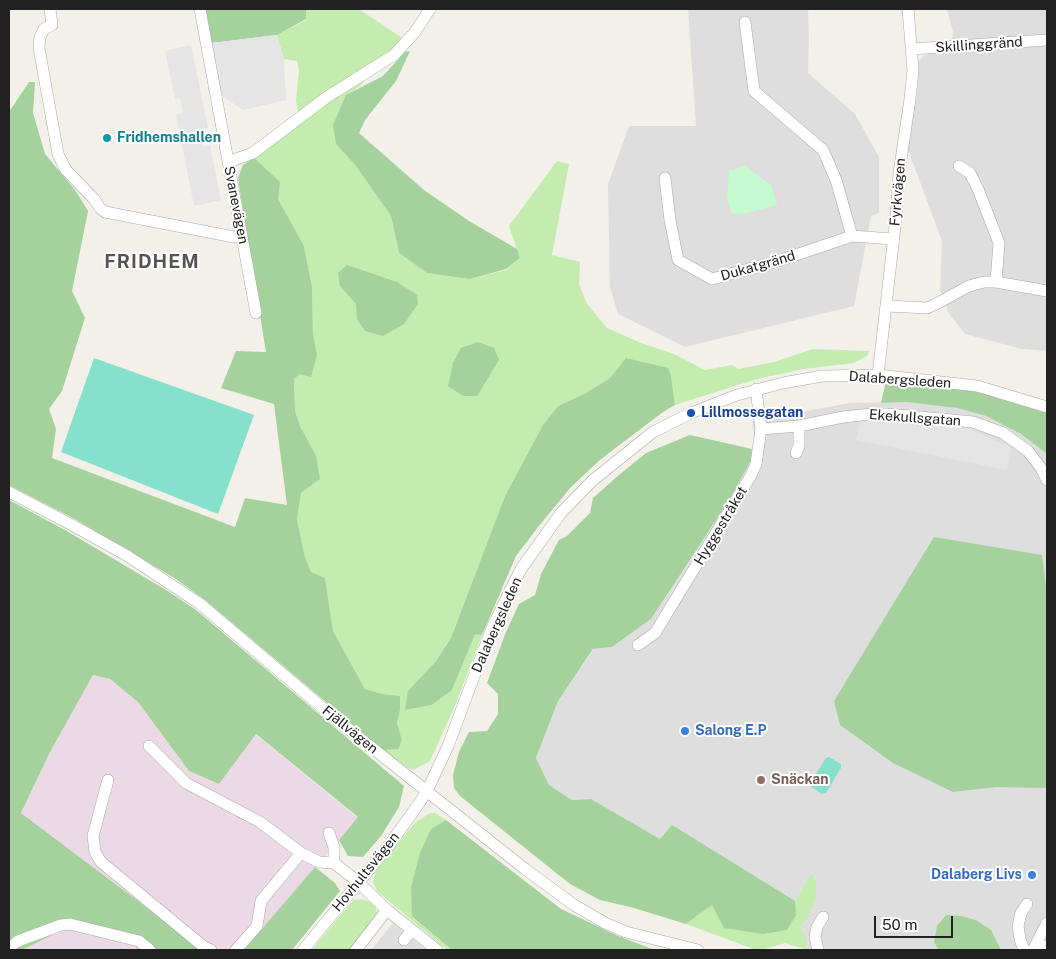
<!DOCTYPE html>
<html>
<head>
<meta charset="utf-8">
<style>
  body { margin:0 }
  #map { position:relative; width:1056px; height:959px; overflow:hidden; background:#f2f0e8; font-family:"Public Sans",sans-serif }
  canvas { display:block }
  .frame { position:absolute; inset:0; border:10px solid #212121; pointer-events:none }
  .scale { position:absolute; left:874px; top:916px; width:79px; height:22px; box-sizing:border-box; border:2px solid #212121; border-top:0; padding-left:6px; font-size:15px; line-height:18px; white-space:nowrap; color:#212121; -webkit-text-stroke:4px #fff; paint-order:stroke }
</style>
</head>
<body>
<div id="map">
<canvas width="1056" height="959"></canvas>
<div class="frame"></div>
<div class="scale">50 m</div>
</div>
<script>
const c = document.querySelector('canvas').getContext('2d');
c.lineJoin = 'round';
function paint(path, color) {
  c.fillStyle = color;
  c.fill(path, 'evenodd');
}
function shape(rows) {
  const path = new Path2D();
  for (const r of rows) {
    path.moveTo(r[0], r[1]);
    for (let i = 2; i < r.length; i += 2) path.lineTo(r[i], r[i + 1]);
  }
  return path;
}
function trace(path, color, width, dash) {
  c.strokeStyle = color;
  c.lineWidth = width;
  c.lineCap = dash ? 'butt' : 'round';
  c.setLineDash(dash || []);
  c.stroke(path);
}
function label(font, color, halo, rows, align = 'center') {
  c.font = font + ' "Public Sans",sans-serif';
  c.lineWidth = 4;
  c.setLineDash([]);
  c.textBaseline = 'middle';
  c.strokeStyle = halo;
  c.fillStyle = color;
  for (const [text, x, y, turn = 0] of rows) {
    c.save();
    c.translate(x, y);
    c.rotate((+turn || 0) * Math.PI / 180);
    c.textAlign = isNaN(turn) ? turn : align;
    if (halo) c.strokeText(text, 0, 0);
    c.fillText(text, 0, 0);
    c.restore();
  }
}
paint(shape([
  [688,9,808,9,809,38,808,73,855,114,879,157,879,213,871,216,854,306,685,347,618,314,610,287,608,184,629,126,696,126],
  [947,9,1047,9,1047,351,1022,349,965,334,949,314,940,290,942,241,906,144,917,97,918,62,926,53,951,51,953,32],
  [906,402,957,408,986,416,1021,434,1047,454,1047,950,807,950,672,825,660,839,591,799,572,800,549,785,536,758,558,701,594,649,612,647,651,619,730,500,751,460,754,434,752,421,850,403],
  [393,923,426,950,371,950]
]), '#dfdede');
paint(shape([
  [93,675,110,679,138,702,189,771,219,784,255,734,358,818,244,950,203,950,21,813,50,752],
  [68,927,131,943,140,950,22,950]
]), '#ebdae5');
paint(shape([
  [306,9,359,9,402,38,359,87,346,96,336,144,356,166,391,216,399,253,427,273,470,279,506,270,520,258,509,226,557,161,569,164,552,255,580,262,579,284,587,304,607,328,641,343,674,354,705,370,732,365,738,369,774,362,813,349,869,351,868,355,854,363,804,369,757,379,675,405,671,376,627,358,610,378,584,394,558,406,543,425,505,496,451,638,436,661,422,676,406,710,432,705,452,690,475,633,482,635,454,708,430,761,413,770,408,768,383,750,402,740,397,723,400,710,400,696,383,694,365,689,333,631,325,578,311,572,305,557,297,520,301,493,320,479,295,411,294,379,300,374,313,335,312,287,304,246,278,199,247,152,298,112,296,101,299,70,297,61,284,59,277,35,306,20],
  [430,813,435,813,446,820,431,829,412,904,412,915,452,950,447,950,377,891,373,882,376,869,415,823],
  [812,873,816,884,816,897,808,917,800,927,807,939,805,949,785,943,762,950,756,950,686,924,712,905,796,915,795,901],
  [362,899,370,902,375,907,377,912,376,919,351,950,312,950,348,906,354,900]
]), '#c3ecae');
paint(shape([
  [205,9,306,9,306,19,277,35,211,43],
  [410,51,396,81,365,120,359,133,424,190,469,221,517,249,520,258,506,269,470,279,427,273,399,253,391,216,356,166,336,144,333,125,346,95,383,76,405,52],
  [29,82,35,82,33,113,45,154,75,190,88,211,72,291,85,318,62,391,49,409,56,429,52,458,235,527,245,498,287,505,274,404,221,388,236,351,266,352,238,178,243,165,254,158,280,182,278,199,304,246,312,287,313,335,317,355,311,377,300,374,294,379,295,411,301,428,316,456,320,479,301,493,297,520,305,557,311,572,325,578,333,631,365,689,383,694,400,696,400,710,397,723,402,740,398,749,383,750,205,600,176,579,75,519,9,485,9,112],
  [347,265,397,282,417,295,418,304,404,324,383,336,365,331,357,319,356,304,340,286,338,273],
  [478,342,494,348,499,360,477,396,463,396,448,386,453,363,461,348],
  [626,358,668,368,671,376,675,405,663,412,601,459,571,487,538,527,516,556,482,635,475,634,452,690,432,705,405,710,408,691,436,661,451,638,505,496,543,425,558,406,584,394,610,378],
  [886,381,979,392,1047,413,1047,454,1021,434,986,416,957,408,906,402,881,403],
  [690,435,752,449,751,460,730,499,651,619,612,647,593,649,558,701,536,758,549,785,572,800,591,799,660,839,672,825,795,901,796,915,787,930,763,934,724,928,712,905,686,924,634,908,600,900,570,884,460,796,454,788,453,775,459,752,469,732,487,731,498,714,498,694,487,683,506,632,519,604,535,595,541,574,559,540,567,536,590,513,593,498,619,475,646,453],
  [9,500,65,530,166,590,196,610,404,786,399,807,381,836,363,857,348,856,339,840,358,817,256,734,219,784,189,771,138,702,110,679,93,675,50,752,21,813,203,950,140,950,131,943,68,927,22,950,9,950],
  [934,537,1042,555,1047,594,1047,788,996,787,953,792,893,763,840,725,834,701],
  [446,820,561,909,618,936,655,950,452,950,412,916,411,888,420,853,431,829],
  [315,867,335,883,340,891,292,950,244,950],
  [946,915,961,916,976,920,991,930,1001,950,939,950,934,942,937,926]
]), '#a4d19c');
paint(shape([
  [745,166,771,185,777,205,739,215,732,213,727,200,729,171]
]), '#c6fbd2');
paint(shape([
  [94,358,254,415,218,514,61,452],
  [829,757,841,764,841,768,826,793,822,794,811,787,810,783,826,758]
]), '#85e1cb');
paint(shape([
  [277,35,284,59,286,100,243,110,221,95,211,43],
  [191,45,208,128,199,130,202,147,210,145,221,200,194,206,176,115,183,113,180,98,175,99,165,51],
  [861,418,940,422,964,427,1011,447,1007,470,856,440]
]), '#e5e5e5');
const minor = shape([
  [50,9,52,25,44,29,40,37,39,48,58,154,66,170,94,199,100,208,105,212,234,237,242,236],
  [200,9,256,313],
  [745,22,754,91,823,150,836,180,852,236],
  [911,49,1047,40],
  [228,162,253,153,327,97,394,55,415,32,430,9],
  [959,166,970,173,978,189,999,243,996,282],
  [665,178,670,220,678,260,712,279,778,261,852,236,893,239],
  [887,306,927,308,938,303,969,286,984,282,996,282,1047,291],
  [878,375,896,218,899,173,910,99,913,70,908,9],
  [761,429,799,426,843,417,871,414,887,414,973,422,1003,433,1028,451,1041,468,1047,480],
  [796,453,799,446,799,426],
  [9,492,72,525,126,555,199,603,337,720,525,869,574,905,605,923,626,932,698,950],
  [638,645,655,633,750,477,756,464,761,429,756,389],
  [149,746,186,783,260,822,301,853],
  [108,780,93,836,95,852,101,862,204,947,211,950],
  [329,833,334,847,334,863],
  [387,910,437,950],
  [404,940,412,930],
  [9,948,18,941,61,925,70,924,139,941,150,950],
  [236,950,257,926,261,901,301,853,319,862,334,863,358,882,387,910,356,950],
  [303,950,387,848,418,805,427,791,448,746,492,628,521,569,561,513,592,481,653,432,691,413,737,395,783,383,822,376,878,375,977,386,1047,407],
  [818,950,815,937,817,927,823,917],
  [1024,950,1020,939,1018,926,1021,913,1027,904],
  [1033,950,1047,923],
  [1041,950,1045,946]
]);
trace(minor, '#a8a8a8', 12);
trace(minor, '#fff', 11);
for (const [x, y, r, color] of [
  [107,138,5,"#0f9aa8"],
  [691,413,5,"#1a4fb4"],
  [685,731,5,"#3f7fe0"],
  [761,780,5,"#8d6e63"],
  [1032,875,5,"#3f7fe0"]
]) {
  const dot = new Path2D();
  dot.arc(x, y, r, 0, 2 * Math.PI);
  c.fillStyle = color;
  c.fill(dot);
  trace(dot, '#fff', 2);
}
label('14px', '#212121', '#fff', [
  ["Skillinggränd",979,45,-4],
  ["Fyrkvägen",898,192,-85],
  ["Svanevägen",236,205,79],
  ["Dukatgränd",758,266,-16],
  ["Dalabergsleden",900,380,4],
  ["Ekekullsgatan",915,418,4],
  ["Hyggestråket",721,526,-59],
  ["Dalabergsleden",497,625,-66],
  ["Fjällvägen",350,730,39],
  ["Hovhultsvägen",366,872,-51]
]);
label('bold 14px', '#0d838f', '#fff', [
  ["Fridhemshallen",117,138]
], 'left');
label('bold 14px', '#164399', '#fff', [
  ["Lillmossegatan",701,413]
], 'left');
label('bold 14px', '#366cbe', '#fff', [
  ["Salong E.P",695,731],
  ["Dalaberg Livs",1022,875,"right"]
], 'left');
label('bold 14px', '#785e54', '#fff', [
  ["Snäckan",771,780]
], 'left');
c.letterSpacing = '1px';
label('bold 19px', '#545454', '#fff', [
  ["FRIDHEM",152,262]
]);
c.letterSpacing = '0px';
</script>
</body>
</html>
